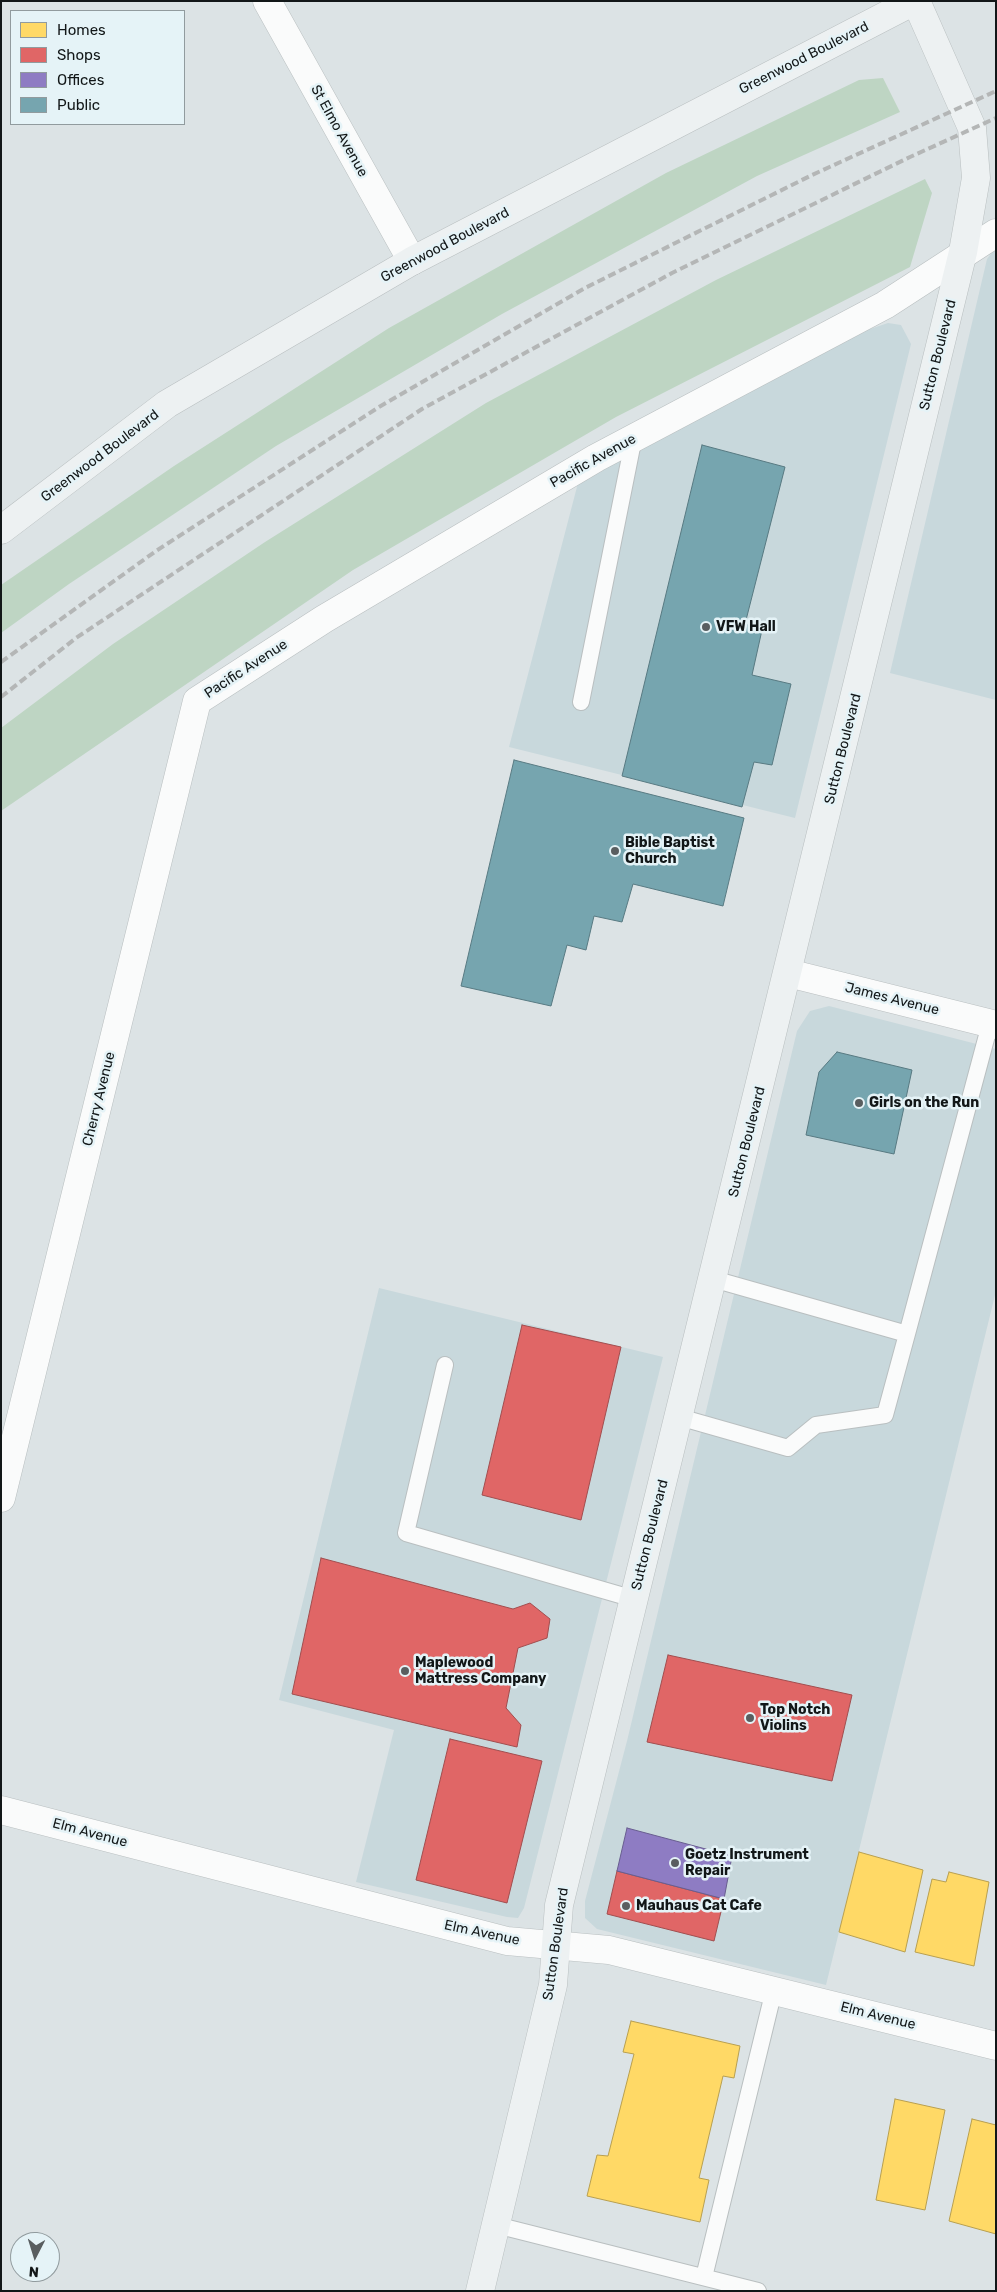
<!DOCTYPE html>
<html>
<head>
<meta charset="utf-8">
<style>
  body { margin:0 }
  #map { position:relative; width:997px; height:2292px; overflow:hidden; background:#dce3e5; font-family:Rubik,sans-serif }
  canvas { display:block }
  .frame { position:absolute; inset:0; border:2px solid #121718; pointer-events:none }
  .legend { position:absolute; left:10px; top:10px; width:175px; height:115px; box-sizing:border-box; background:#e5f3f7; border:1px solid #919b9e; margin:0; padding:6px 9px; list-style:none; font-size:15px; color:#121718 }
  .legend li { display:flex; align-items:center; gap:10px; height:25px }
  .legend b { width:25px; border:1px solid #919b9e }
  .north { position:absolute; left:10px; top:2232px; width:50px; height:50px; box-sizing:border-box; background:#e5f3f7; border:1px solid #919b9e; border-radius:50%; rotate:185deg; font-size:14px; font-weight:700; line-height:20px; text-align:center; color:#121718 }
  .north::after { content:''; display:block; margin:auto; width:18px; height:22px; background:#595e60; clip-path:polygon(50% 0,100% 100%,50% 72%,0 100%) }
</style>
</head>
<body>
<div id="map">
<canvas width="997" height="2292"></canvas>
<div class="frame"></div>
<ul class="legend">
<li><b style="height:14px;background:#ffd966"></b>Homes</li>
<li><b style="height:14px;background:#e06666"></b>Shops</li>
<li><b style="height:14px;background:#8e7cc3"></b>Offices</li>
<li><b style="height:14px;background:#76a5af"></b>Public</li>
</ul>
<div class="north">N</div>
</div>
<script>
const c = document.querySelector('canvas').getContext('2d');
c.lineJoin = 'round';
function paint(path, color) {
  c.fillStyle = color;
  c.fill(path, 'evenodd');
}
function shape(rows) {
  const path = new Path2D();
  for (const r of rows) {
    path.moveTo(r[0], r[1]);
    for (let i = 2; i < r.length; i += 2) path.lineTo(r[i], r[i + 1]);
  }
  return path;
}
function trace(path, color, width, dash) {
  c.strokeStyle = color;
  c.lineWidth = width;
  c.lineCap = dash ? 'butt' : 'round';
  c.setLineDash(dash || []);
  c.stroke(path);
}
function label(font, color, halo, rows, align = 'center') {
  c.font = font + ' Rubik,sans-serif';
  c.lineWidth = 5;
  c.setLineDash([]);
  c.textBaseline = 'middle';
  c.strokeStyle = halo;
  c.fillStyle = color;
  for (const [text, x, y, turn = 0] of rows) {
    c.save();
    c.translate(x, y);
    c.rotate((+turn || 0) * Math.PI / 180);
    c.textAlign = isNaN(turn) ? turn : align;
    if (halo) c.strokeText(text, 0, 0);
    c.fillText(text, 0, 0);
    c.restore();
  }
}
paint(shape([
  [996,247,996,700,890,673,987,259],
  [888,323,901,325,911,344,795,818,509,747,578,483,867,330],
  [829,1006,996,1049,996,1291,826,1985,597,1929,585,1918,585,1901,627,1741,797,1031,810,1011],
  [379,1288,663,1357,524,1908,518,1918,507,1917,356,1882,394,1730,279,1700]
]), '#c8d8dc');
paint(shape([
  [883,78,900,112,757,176,502,314,276,446,69,584,1,633,1,585,174,466,389,328,666,173,859,80],
  [925,179,932,193,910,267,616,417,353,570,1,811,1,728,113,644,265,542,486,403,716,280]
]), '#bed5c3');
const homes = shape([
  [859,1852,923,1870,905,1952,839,1932,859,1852],
  [949,1872,989,1882,974,1966,915,1952,932,1879,946,1882,949,1872],
  [631,2021,740,2046,734,2078,723,2076,699,2178,709,2180,700,2222,587,2196,597,2155,608,2156,634,2054,623,2052,631,2021],
  [895,2099,945,2110,925,2210,876,2200,895,2099],
  [972,2119,996,2125,996,2234,949,2221,972,2119]
]);
paint(homes, '#ffd966');
trace(homes, '#b89f4f', 1);
const shops = shape([
  [522,1325,621,1347,581,1520,482,1495,522,1325],
  [321,1558,513,1609,530,1603,550,1619,547,1638,518,1648,506,1708,521,1725,517,1747,292,1694,321,1558],
  [668,1655,852,1695,832,1781,647,1742,668,1655],
  [450,1739,542,1761,507,1903,416,1880,450,1739],
  [617,1871,724,1899,714,1941,607,1914,617,1871]
]);
paint(shops, '#e06666');
trace(shops, '#a24e4f', 1);
const offices = shape([
  [627,1828,732,1856,724,1899,617,1871,627,1828]
]);
paint(offices, '#8e7cc3');
trace(offices, '#695e90', 1);
const public = shape([
  [702,445,785,467,745,624,762,630,752,675,791,684,772,765,754,762,742,807,622,776,702,445],
  [514,760,744,818,723,906,633,884,622,922,594,916,586,950,567,945,551,1006,461,986,514,760],
  [837,1052,912,1070,894,1154,806,1135,819,1072,837,1052]
]);
paint(public, '#76a5af');
trace(public, '#587a82', 1);
const lane = shape([
  [581,702,634,437],
  [907,1334,990,1024],
  [445,1365,406,1533,634,1599],
  [679,1417,788,1448,816,1425,885,1415,907,1334,713,1279],
  [496,2225,758,2291],
  [704,2277,774,1990]
]);
const street = shape([
  [267,1,412,261],
  [788,973,996,1025],
  [1,1498,197,701,324,619,596,458,885,305,996,233],
  [1,1810,507,1941,609,1950,996,2046]
]);
const secondary = shape([
  [1,530,167,404,412,261,914,1],
  [480,2291,553,1985,559,1905,963,252,976,178,972,128,916,1]
]);
trace(lane, '#b9bfc0', 18);
trace(street, '#b9bfc0', 29);
trace(secondary, '#b9bfc0', 29);
trace(lane, '#fafbfb', 16);
trace(street, '#fafbfb', 28);
trace(secondary, '#edf1f2', 28);
trace(shape([
  [1,662,156,551,379,407,585,288,812,175,996,91],
  [1,697,76,638,422,409,672,273,910,157,996,118]
]), '#b4b6b6', 4, [8, 4]);
for (const [x, y, r, color] of [
  [706,627,5,"#595e60"],
  [615,851,5,"#595e60"],
  [859,1103,5,"#595e60"],
  [405,1671,5,"#595e60"],
  [750,1718,5,"#595e60"],
  [675,1863,5,"#595e60"],
  [626,1906,5,"#595e60"]
]) {
  const dot = new Path2D();
  dot.arc(x, y, r, 0, 2 * Math.PI);
  c.fillStyle = color;
  c.fill(dot);
  trace(dot, '#e5f3f7', 2);
}
label('14px', '#121718', '#e5f3f7', [
  ["Greenwood Boulevard",804,58,-27],
  ["St Elmo Avenue",339,131,61],
  ["Greenwood Boulevard",445,245,-28],
  ["Sutton Boulevard",938,355,-76],
  ["Greenwood Boulevard",100,456,-37],
  ["Pacific Avenue",593,461,-29],
  ["Pacific Avenue",246,669,-33],
  ["Sutton Boulevard",843,749,-76],
  ["James Avenue",892,999,14],
  ["Cherry Avenue",99,1099,-76],
  ["Sutton Boulevard",747,1142,-76],
  ["Sutton Boulevard",650,1535,-76],
  ["Elm Avenue",90,1833,15],
  ["Elm Avenue",482,1933,12],
  ["Sutton Boulevard",556,1944,-82],
  ["Elm Avenue",878,2016,14]
]);
label('bold 14px', '#121718', '#e5f3f7', [
  ["VFW Hall",716,627],
  ["Bible Baptist",625,843],
  ["Church",625,859],
  ["Girls on the Run",869,1103],
  ["Maplewood",415,1663],
  ["Mattress Company",415,1679],
  ["Top Notch",760,1710],
  ["Violins",760,1726],
  ["Goetz Instrument",685,1855],
  ["Repair",685,1871],
  ["Mauhaus Cat Cafe",636,1906]
], 'left');
</script>
</body>
</html>
